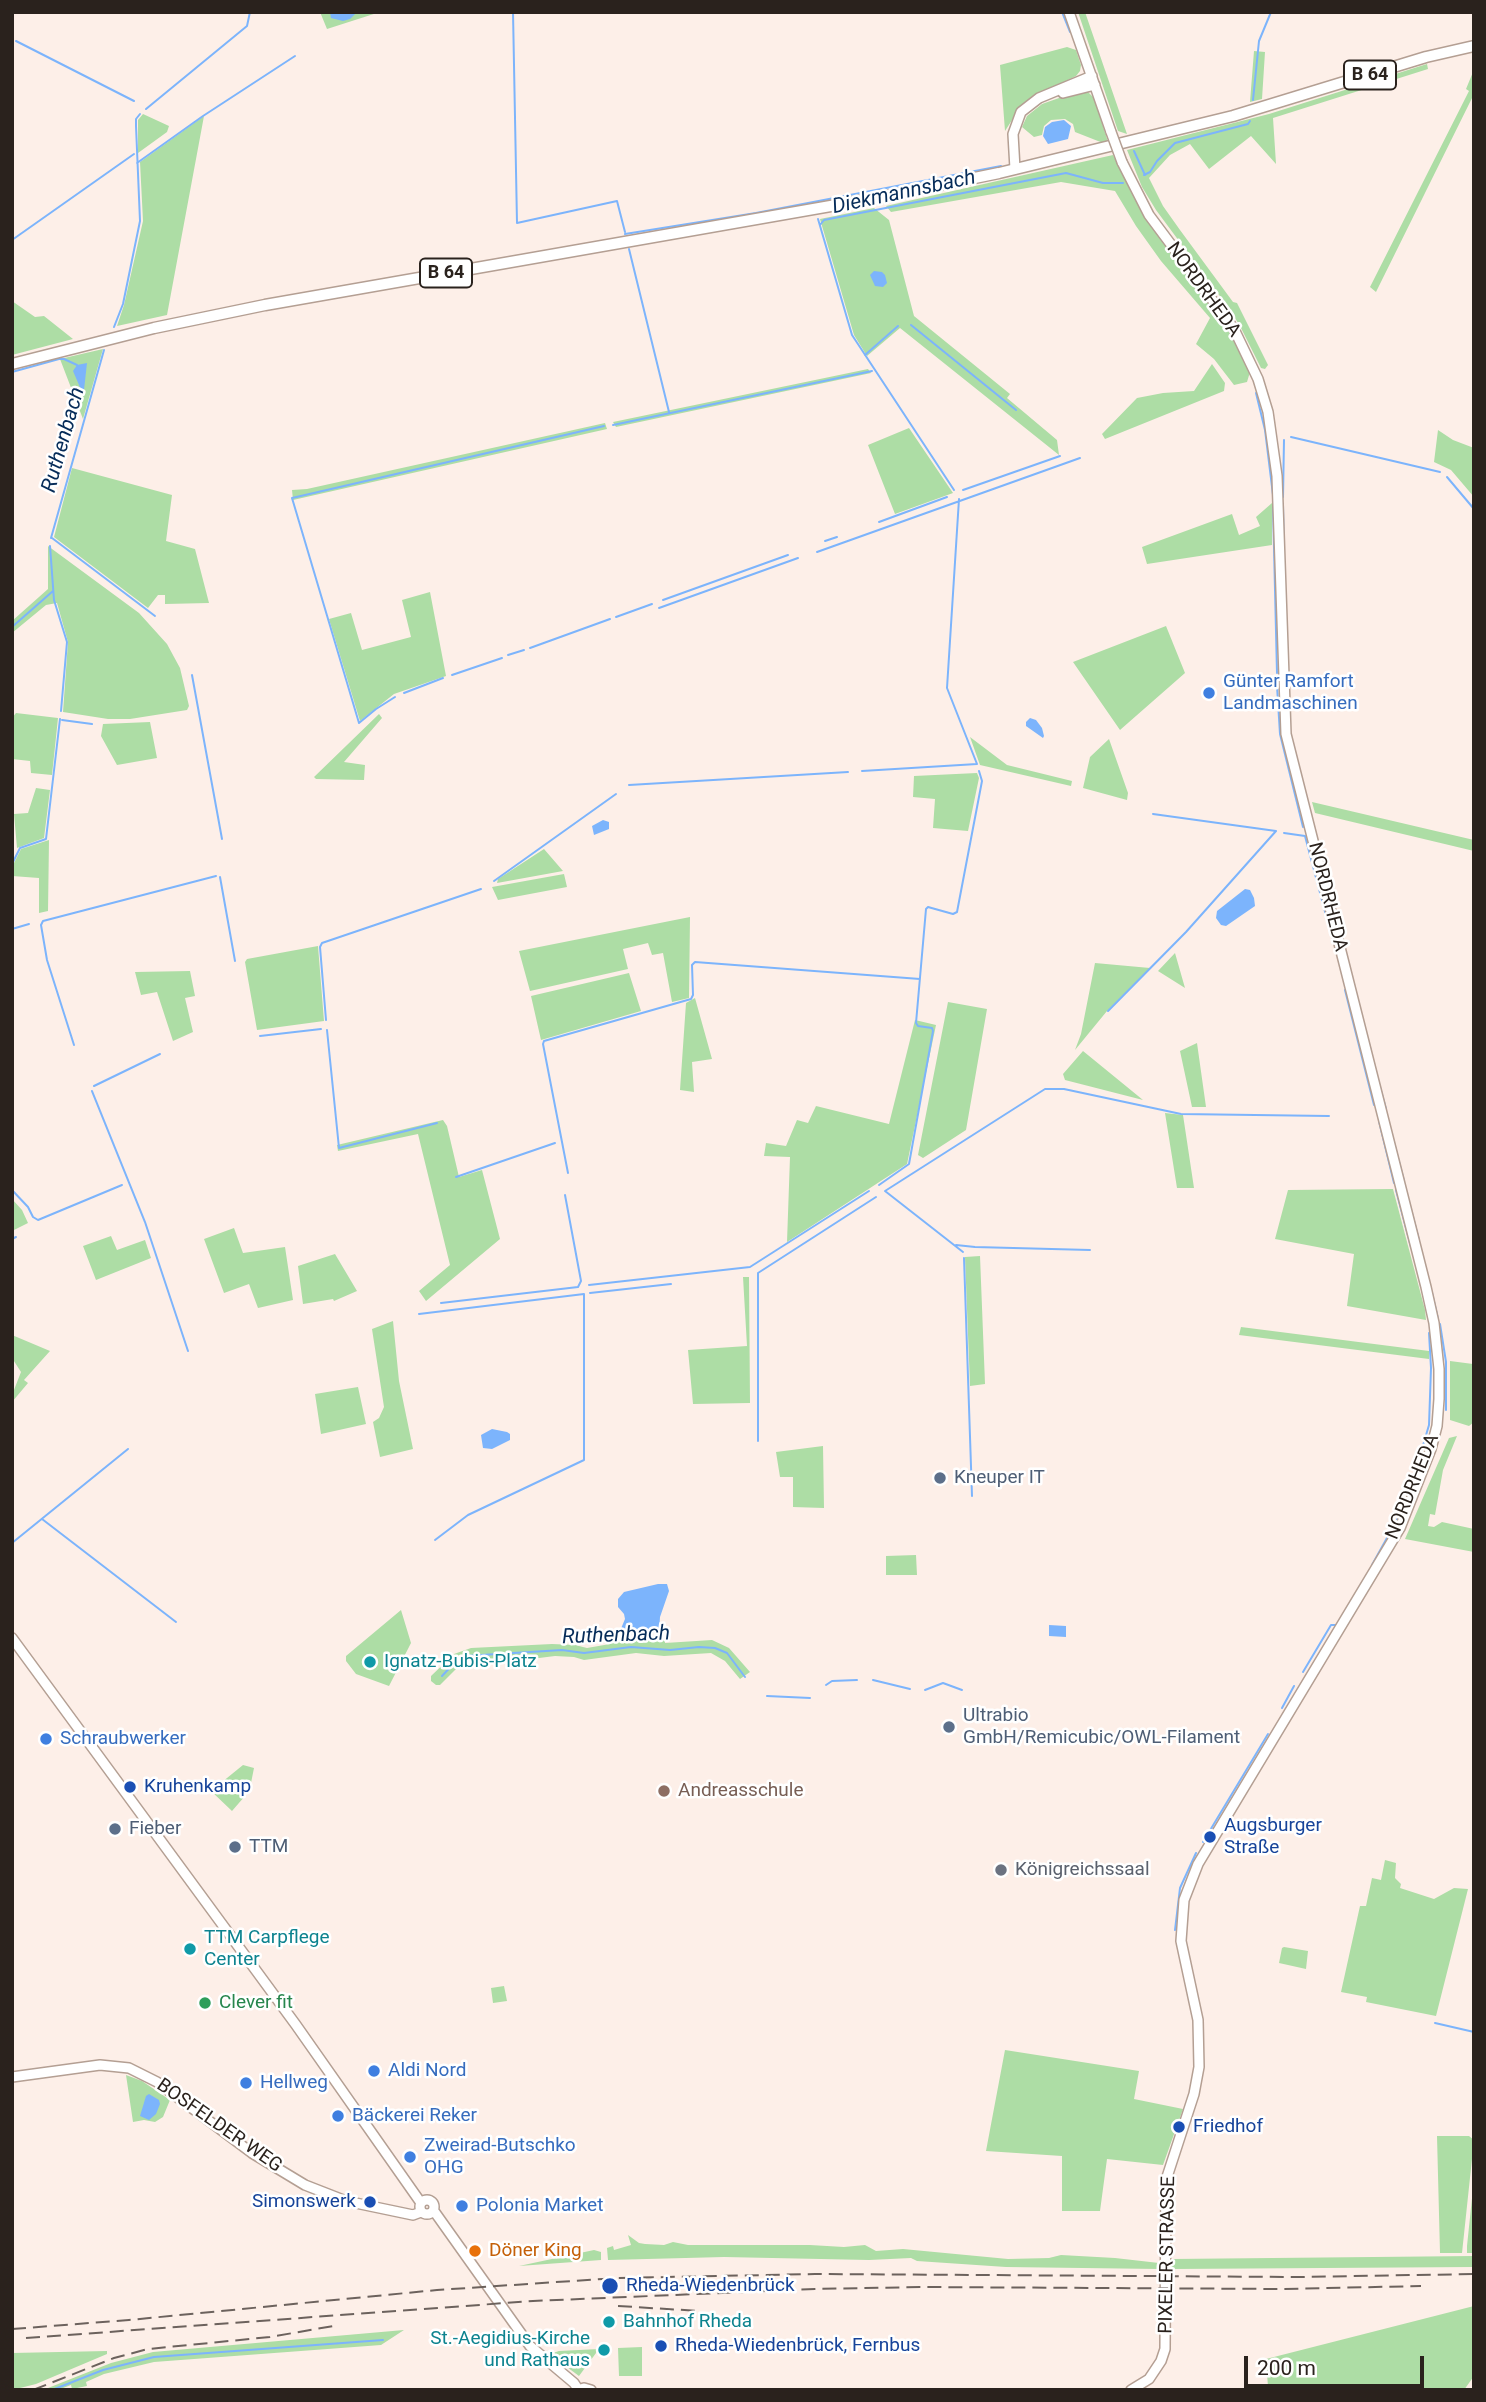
<!DOCTYPE html>
<html>
<head>
<meta charset="utf-8">
<style>
  body { margin:0 }
  #map { position:relative; width:1486px; height:2402px; overflow:hidden; background:#fdefe8; font-family:Roboto,sans-serif }
  canvas { display:block }
  .frame { position:absolute; inset:0; border:14px solid #2a221d; pointer-events:none }
  .scale { position:absolute; left:1244px; top:2356px; width:180px; height:32px; box-sizing:border-box; border:4px solid #2a221d; border-top:0; padding-left:9px; font-size:21px; line-height:24px; white-space:nowrap; color:#2a221d; -webkit-text-stroke:5px #fff; paint-order:stroke }
</style>
</head>
<body>
<div id="map">
<canvas width="1486" height="2402"></canvas>
<div class="frame"></div>
<div class="scale">200 m</div>
</div>
<script>
const c = document.querySelector('canvas').getContext('2d');
c.lineJoin = 'round';
function paint(path, color) {
  c.fillStyle = color;
  c.fill(path, 'evenodd');
}
function shape(rows) {
  const path = new Path2D();
  for (const r of rows) {
    if (r.length === 3) {
      path.moveTo(r[0] + r[2], r[1]);
      path.arc(r[0], r[1], r[2], 0, 2 * Math.PI);
      continue;
    }
    path.moveTo(r[0], r[1]);
    for (let i = 2; i < r.length; i += 2) path.lineTo(r[i], r[i + 1]);
  }
  return path;
}
function trace(path, color, width, dash) {
  c.strokeStyle = color;
  c.lineWidth = width;
  c.lineCap = dash ? 'butt' : 'round';
  c.setLineDash(dash || []);
  c.stroke(path);
}
function label(font, color, halo, rows, align = 'center') {
  c.font = font + ' Roboto,sans-serif';
  c.lineWidth = 5;
  c.setLineDash([]);
  c.textBaseline = 'middle';
  c.strokeStyle = halo;
  c.fillStyle = color;
  for (const [text, x, y, turn = 0] of rows) {
    c.save();
    c.translate(x, y);
    c.rotate((+turn || 0) * Math.PI / 180);
    c.textAlign = isNaN(turn) ? turn : align;
    if (halo) c.strokeText(text, 0, 0);
    c.fillText(text, 0, 0);
    c.restore();
  }
}
paint(shape([
  [320,12,380,12,327,29],
  [1078,12,1085,12,1127,134,1118,131],
  [1067,47,1076,50,1081,65,1080,71,1076,76,1028,100,1019,109,1005,131,1000,65],
  [1254,51,1265,52,1262,99,1250,102],
  [1473,56,1474,56,1474,94,1376,292,1370,287,1469,91,1466,89,1473,72],
  [1427,64,1428,69,1273,118,1276,164,1251,136,1209,169,1190,144,1170,155,1149,178,1163,206,1180,230,1233,302,1237,303,1268,365,1265,369,1261,368,1240,326,1228,307,1156,210,1142,187,1127,150,1269,114],
  [1076,92,1088,92,1094,98,1108,142,1103,143,1075,132,1073,124,1065,119,1051,120,1044,126,1042,135,1034,137,1022,127,1027,116,1042,104],
  [143,114,169,126,167,132,138,153,138,120],
  [204,116,167,315,117,326,124,305,143,221,140,162],
  [1113,155,1145,218,1231,332,1250,372,1247,382,1234,385,1214,359,1196,344,1210,318,1161,261,1136,226,1115,191,1061,182,891,212,886,206],
  [874,208,889,220,914,316,1010,394,1007,398,1057,440,1059,455,900,328,867,356,854,335,820,219],
  [12,301,35,317,44,316,73,339,12,355],
  [103,349,83,419,60,359],
  [1212,364,1225,383,1224,391,1105,439,1102,434,1137,398,1163,393,1194,391],
  [868,369,871,373,616,427,613,422],
  [605,423,607,429,293,500,292,490,307,489],
  [909,428,953,493,895,514,868,445],
  [1438,430,1453,440,1474,448,1474,497,1451,470,1434,462],
  [72,468,172,495,166,541,195,549,209,603,165,604,165,595,158,595,148,608,54,537],
  [1272,503,1272,545,1147,564,1142,547,1232,514,1239,535,1260,526,1256,517],
  [48,546,139,613,167,644,180,668,189,706,187,710,130,719,108,719,63,712,68,642,57,603,46,605,12,633,12,621,48,589],
  [430,592,446,676,394,694,360,721,329,619,351,613,362,650,411,637,402,600],
  [1166,626,1185,673,1120,730,1073,662],
  [16,713,58,718,52,775,31,773,30,761,12,759,12,718],
  [379,714,382,718,344,762,365,765,364,780,316,779,314,777],
  [150,722,157,758,117,765,101,736,103,724],
  [970,737,1007,765,1072,781,1071,786,980,765],
  [1109,739,1128,793,1127,800,1083,788,1090,757],
  [977,773,979,778,968,831,933,828,935,799,913,797,914,776],
  [36,788,50,790,44,838,17,848,14,814,28,813],
  [1312,802,1474,840,1474,851,1315,813],
  [49,840,48,911,39,913,39,878,12,876,12,867,21,849],
  [544,849,563,871,497,883,498,879],
  [564,874,567,887,498,900,492,887],
  [690,917,689,998,672,1002,663,953,652,955,648,943,623,949,628,969,530,991,519,951],
  [318,946,324,1021,257,1030,245,962,247,959],
  [1175,953,1185,988,1158,971],
  [1095,963,1150,968,1107,1011,1075,1050,1081,1034],
  [190,971,195,996,185,998,193,1032,173,1041,157,992,141,995,135,972],
  [629,973,641,1011,541,1040,531,996],
  [695,998,712,1059,692,1062,694,1092,680,1090,686,1003],
  [948,1002,987,1009,966,1130,923,1158,918,1155],
  [915,1020,936,1025,907,1164,787,1242,790,1157,764,1156,766,1143,786,1146,797,1120,808,1123,816,1106,889,1124],
  [1197,1043,1206,1107,1192,1107,1180,1051],
  [1083,1051,1143,1100,1065,1080,1063,1074],
  [1165,1113,1183,1115,1194,1188,1177,1188],
  [443,1120,447,1126,459,1177,482,1170,500,1239,426,1301,419,1291,450,1265,418,1134,338,1151,337,1145],
  [1393,1189,1425,1310,1426,1320,1347,1306,1354,1254,1275,1239,1288,1190],
  [12,1199,22,1210,28,1223,12,1231],
  [234,1228,243,1253,285,1247,293,1300,258,1308,249,1284,224,1293,204,1239],
  [111,1236,117,1250,145,1240,151,1258,96,1280,83,1246],
  [335,1254,357,1291,334,1301,333,1299,303,1304,298,1266],
  [980,1256,985,1384,970,1386,965,1257],
  [743,1277,749,1277,750,1403,693,1404,688,1350,747,1346],
  [393,1321,399,1381,413,1449,380,1457,373,1422,379,1418,384,1407,372,1329],
  [1241,1327,1429,1351,1429,1359,1239,1335],
  [12,1335,50,1351,24,1380,28,1383,12,1402,12,1395,21,1372,12,1358],
  [1450,1361,1473,1364,1474,1422,1469,1426,1450,1420],
  [358,1387,366,1424,321,1434,315,1394],
  [1457,1436,1443,1470,1435,1515,1430,1514,1428,1526,1434,1527,1442,1522,1474,1529,1474,1552,1405,1539,1449,1438],
  [823,1446,824,1508,793,1507,793,1477,780,1477,776,1452],
  [916,1555,917,1575,886,1575,886,1556],
  [401,1610,411,1643,389,1686,356,1674,346,1661,346,1656],
  [615,1640,665,1640,665,1643,712,1640,729,1648,750,1672,740,1679,725,1661,711,1653,664,1656,636,1653,584,1660,574,1657,555,1656,531,1659,471,1660,462,1663,440,1685,436,1685,431,1681,431,1676,454,1654,471,1648,552,1644,575,1645,587,1648,610,1644],
  [243,1765,254,1768,251,1783,245,1796,232,1811,211,1791],
  [1385,1860,1396,1863,1395,1878,1401,1884,1400,1888,1434,1899,1454,1888,1468,1889,1436,2016,1366,2002,1367,1997,1341,1992,1360,1906,1366,1906,1372,1878,1381,1880],
  [1284,1947,1308,1951,1306,1969,1279,1963,1282,1948],
  [504,1986,507,2001,493,2003,491,1988],
  [1005,2050,1139,2071,1134,2099,1183,2109,1163,2165,1107,2159,1100,2211,1062,2211,1062,2156,986,2151],
  [126,2075,142,2081,170,2100,163,2117,155,2122,144,2120,133,2122],
  [1437,2136,1469,2136,1474,2140,1462,2253,1440,2253],
  [1474,2179,1474,2253,1467,2253,1467,2246],
  [628,2235,639,2243,645,2244,664,2245,673,2242,688,2245,810,2245,844,2247,865,2245,876,2251,903,2249,1008,2259,1049,2258,1061,2255,1115,2258,1159,2263,1159,2269,1006,2267,917,2261,911,2258,869,2260,724,2257,608,2260,607,2248,613,2246,614,2250,631,2245],
  [594,2250,601,2252,601,2260,519,2266],
  [1474,2256,1474,2267,1172,2269,1172,2259],
  [1474,2306,1474,2376,1464,2390,1285,2390,1285,2387,1268,2387,1266,2359],
  [404,2330,381,2345,154,2362,104,2374,86,2382,87,2386,72,2389,71,2385,58,2390,43,2390,111,2363,153,2352],
  [642,2347,642,2376,619,2376,618,2348],
  [599,2349,579,2376,552,2356,553,2353,559,2351],
  [107,2351,107,2354,36,2384,12,2390,12,2353]
]), '#addda5');
paint(shape([
  [330,12,357,12,350,19,343,21,331,18],
  [1064,120,1071,126,1068,139,1048,144,1043,136,1045,127,1052,122],
  [874,271,882,272,885,275,887,283,883,287,875,286,870,275],
  [87,363,84,390,82,392,73,371,77,365],
  [1030,718,1036,720,1042,728,1044,736,1043,738,1026,726,1026,722],
  [603,820,609,822,609,829,594,835,592,826],
  [1245,889,1250,890,1254,898,1255,906,1226,926,1221,925,1216,918,1217,911],
  [492,1429,507,1432,510,1434,510,1440,492,1449,483,1448,481,1435],
  [658,1584,667,1584,669,1591,660,1617,659,1632,622,1635,620,1631,625,1619,624,1614,618,1607,618,1599,624,1592],
  [1049,1625,1066,1626,1066,1637,1049,1636],
  [149,2094,159,2100,160,2104,156,2114,149,2120,140,2116,146,2096]
]), '#7cb4fc');
trace(shape([
  [513,12,517,223,617,201,625,232],
  [1062,12,1070,32],
  [16,41,134,101],
  [1253,100,1259,41,1271,12],
  [146,109,247,26,250,12],
  [1134,151,1145,175],
  [137,163,203,116,295,56],
  [1144,175,1150,172,1157,161,1175,143,1248,124,1250,121],
  [818,219,852,335,954,490],
  [820,225,824,220,1066,173,1103,183,1123,183],
  [625,234,756,213,1001,166],
  [12,240,134,154],
  [629,249,669,412],
  [911,325,1016,410],
  [114,327,123,304,140,221,136,126,136,119,140,114],
  [865,355,898,326],
  [12,372,59,359,64,359,77,365],
  [1256,393,1265,430,1273,495],
  [613,425,872,371],
  [1291,437,1440,472],
  [1447,477,1474,509],
  [963,490,1060,456],
  [1283,497,1284,440],
  [1283,504,1284,562],
  [1273,506,1277,673],
  [879,522,947,497],
  [51,538,104,350],
  [52,538,155,616],
  [825,541,837,537],
  [50,546,54,600,67,642,61,711],
  [817,552,1080,458],
  [663,600,788,555],
  [659,608,798,558],
  [616,617,652,604],
  [12,627,53,591],
  [530,648,610,619],
  [508,655,524,650],
  [192,675,222,839],
  [452,675,502,658],
  [1277,686,1280,734,1303,827],
  [404,693,443,678],
  [395,697,376,709,359,723,292,498,604,426],
  [62,720,92,724],
  [862,771,977,764,947,688,959,499],
  [629,785,848,772],
  [1153,814,1276,831],
  [1284,833,1305,836,1328,923],
  [12,864,20,848,46,839,60,719],
  [220,877,235,961],
  [494,881,616,794],
  [12,929,29,924],
  [1345,990,1374,1105],
  [1108,1011,1186,932,1276,831],
  [326,1020,320,947,322,943,481,889],
  [1363,1022,1371,1051],
  [327,1030,339,1148,437,1123],
  [260,1036,321,1029],
  [74,1045,47,960,41,925,43,921,216,876],
  [1378,1080,1386,1109],
  [94,1086,160,1054],
  [92,1091,145,1222,188,1351],
  [1387,1116,1404,1181],
  [1379,1121,1394,1183],
  [568,1173,543,1044,544,1041,691,999,693,995,692,965,695,962,920,979],
  [456,1177,555,1143],
  [879,1185,909,1164,933,1031,932,1028,918,1026,916,1023,926,909,928,907,953,914,957,912,982,781,979,771],
  [1405,1187,1419,1240],
  [12,1190,28,1207,33,1217,38,1220,122,1185],
  [1396,1190,1411,1247],
  [12,1239,16,1237],
  [956,1245,975,1247,1090,1250],
  [963,1252,885,1191,1045,1089,1064,1089,1181,1114,1329,1116],
  [964,1258,972,1496],
  [589,1285,750,1267,869,1191],
  [590,1293,671,1284],
  [1432,1293,1438,1319],
  [441,1303,578,1287,581,1281,565,1195],
  [419,1314,584,1294,584,1460,468,1515,435,1540],
  [1440,1324,1446,1362,1446,1410],
  [758,1441,758,1273,876,1197],
  [1410,1490,1429,1425,1431,1368,1429,1333],
  [42,1519,176,1622],
  [12,1543,128,1449],
  [1372,1565,1403,1509],
  [1303,1672,1331,1625,1338,1625],
  [442,1676,458,1659,465,1656,562,1650,584,1653,631,1647,670,1650,699,1647,715,1648,727,1653,745,1677],
  [873,1680,910,1689],
  [826,1685,832,1681,857,1680],
  [925,1690,943,1683,962,1690],
  [767,1696,810,1698],
  [1282,1708,1294,1686],
  [1203,1842,1268,1734],
  [1175,1930,1180,1888,1196,1853],
  [1435,2023,1474,2032],
  [52,2390,103,2370,154,2357,383,2340]
]), '#7cb4fc', 2);
const secondary = shape([
  [1069,12,1111,132],
  [1063,93,1095,85],
  [1122,162,1149,215,1234,329,1258,379,1268,412,1277,476,1286,734,1426,1287,1434,1323,1439,1369,1439,1399,1437,1426,1431,1449,1400,1528,1198,1864,1184,1900,1181,1941,1198,2020,1199,2067,1194,2094,1166,2180,1165,2349,1161,2361,1149,2379,1131,2390],
  [1015,169,1013,134,1021,112,1039,98,1092,76],
  [12,1638,296,2025,421,2203],
  [12,2077,100,2065,129,2068,157,2082,252,2153,305,2185,346,2201,413,2215,421,2212],
  [427,2207,7],
  [434,2211,530,2346,574,2383,578,2389],
  [577,2390,584,2388,591,2390]
]);
const primary = shape([
  [12,364,154,328,265,305,882,197,999,173,1233,116,1426,57,1474,46]
]);
trace(secondary, '#b49f93', 12);
trace(primary, '#b49f93', 13);
trace(secondary, '#fff', 9);
trace(primary, '#fff', 10);
trace(shape([
  [618,2306,700,2311],
  [12,2329,129,2320,437,2290,618,2278,815,2274,1301,2277,1474,2274],
  [26,2338,533,2301,815,2289,920,2287,1284,2289,1421,2286],
  [33,2390,114,2358,148,2349,270,2337,339,2325]
]), '#6c625d', 2, [14, 7]);
const secondaryBridge = shape([
  [1111,132,1122,162]
]);
trace(secondaryBridge, '#b49f93', 12, []);
trace(secondaryBridge, '#fff', 9);
for (const [x, y, r, color] of [
  [1209,693,7,"#3f7fe0"],
  [940,1478,7,"#5c6f8a"],
  [370,1662,7,"#0f9aa8"],
  [949,1727,7,"#5c6f8a"],
  [46,1739,7,"#3f7fe0"],
  [130,1787,7,"#1a4fb4"],
  [664,1791,7,"#8d6e63"],
  [115,1829,7,"#5c6f8a"],
  [1210,1837,7,"#1a4fb4"],
  [235,1847,7,"#5c6f8a"],
  [1001,1870,7,"#6b7280"],
  [190,1949,7,"#0f9aa8"],
  [205,2003,7,"#2e9e5b"],
  [374,2071,7,"#3f7fe0"],
  [246,2083,7,"#3f7fe0"],
  [338,2116,7,"#3f7fe0"],
  [1179,2127,7,"#1a4fb4"],
  [410,2157,7,"#3f7fe0"],
  [370,2202,7,"#1a4fb4"],
  [462,2206,7,"#3f7fe0"],
  [475,2251,7,"#e8710a"],
  [610,2286,9,"#1a4fb4"],
  [609,2322,7,"#0f9aa8"],
  [661,2346,7,"#1a4fb4"],
  [604,2350,7,"#0f9aa8"]
]) {
  const dot = new Path2D();
  dot.arc(x, y, r, 0, 2 * Math.PI);
  c.fillStyle = color;
  c.fill(dot);
  trace(dot, '#fff', 2.5);
}
for (const [x, y, w] of [
  [1370,75,52],
  [446,273,52]
]) {
  const box = new Path2D();
  box.roundRect(x - w / 2, y - 14.5, w, 29, 5);
  c.fillStyle = '#fff';
  c.fill(box);
  trace(box, '#2a221d', 2);
}
label('bold 18px', '#2a221d', null, [
  ["B 64",1370,75],
  ["B 64",446,273]
]);
label('19px', '#2a221d', '#fff', [
  ["NORDRHEDA",1203,290,54],
  ["NORDRHEDA",1327,897,76],
  ["NORDRHEDA",1413,1487,-68],
  ["BOSFELDER WEG",219,2126,35],
  ["PIXELER STRASSE",1168,2255,-89]
]);
label('19px', '#366cbe', '#fff', [
  ["Günter Ramfort",1223,682],
  ["Landmaschinen",1223,704],
  ["Schraubwerker",60,1739],
  ["Aldi Nord",388,2071],
  ["Hellweg",260,2083],
  ["Bäckerei Reker",352,2116],
  ["Zweirad-Butschko",424,2146],
  ["OHG",424,2168],
  ["Polonia Market",476,2206]
], 'left');
label('19px', '#4e5e75', '#fff', [
  ["Kneuper IT",954,1478],
  ["Ultrabio",963,1716],
  ["GmbH/Remicubic/OWL-Filament",963,1738],
  ["Fieber",129,1829],
  ["TTM",249,1847]
], 'left');
label('19px', '#0d838f', '#fff', [
  ["Ignatz-Bubis-Platz",384,1662],
  ["TTM Carpflege",204,1938],
  ["Center",204,1960],
  ["Bahnhof Rheda",623,2322],
  ["St.-Aegidius-Kirche",590,2339,"right"],
  ["und Rathaus",590,2361,"right"]
], 'left');
label('19px', '#164399', '#fff', [
  ["Kruhenkamp",144,1787],
  ["Augsburger",1224,1826],
  ["Straße",1224,1848],
  ["Friedhof",1193,2127],
  ["Simonswerk",356,2202,"right"],
  ["Rheda-Wiedenbrück",626,2286],
  ["Rheda-Wiedenbrück, Fernbus",675,2346]
], 'left');
label('19px', '#785e54', '#fff', [
  ["Andreasschule",678,1791]
], 'left');
label('19px', '#5b616d', '#fff', [
  ["Königreichssaal",1015,1870]
], 'left');
label('19px', '#27864d', '#fff', [
  ["Clever fit",219,2003]
], 'left');
label('19px', '#c56008', '#fff', [
  ["Döner King",489,2251]
], 'left');
label('italic 21px', '#062c59', '#fff', [
  ["Diekmannsbach",904,193,-12],
  ["Ruthenbach",64,440,-74],
  ["Ruthenbach",616,1636,-2]
]);
</script>
</body>
</html>
